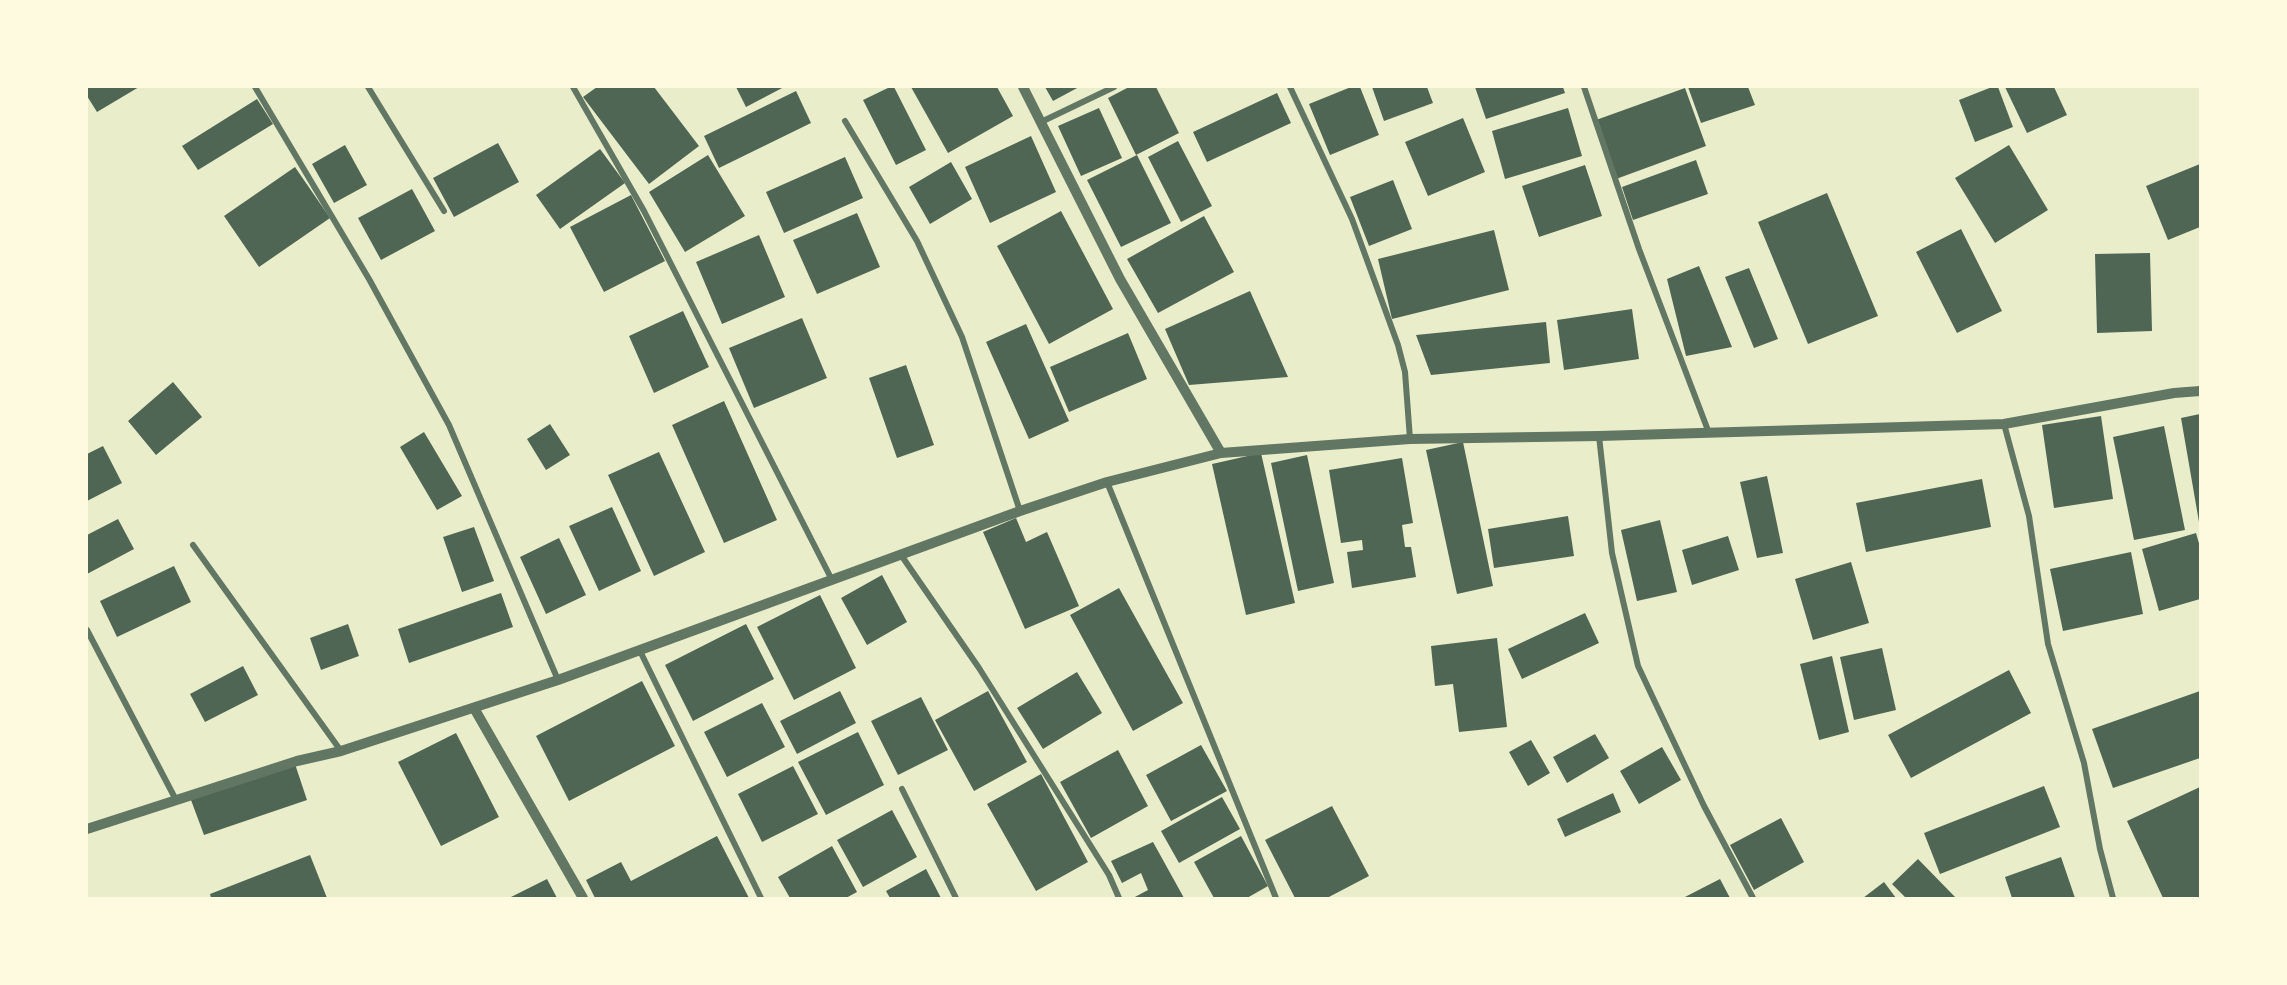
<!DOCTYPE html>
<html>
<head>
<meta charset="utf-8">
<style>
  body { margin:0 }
  #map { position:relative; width:2287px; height:985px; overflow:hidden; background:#e9edc9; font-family:Montserrat,sans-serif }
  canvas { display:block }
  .frame { position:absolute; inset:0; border:88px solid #fefae0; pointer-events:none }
</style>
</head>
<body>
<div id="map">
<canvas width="2287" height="985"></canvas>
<div class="frame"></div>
</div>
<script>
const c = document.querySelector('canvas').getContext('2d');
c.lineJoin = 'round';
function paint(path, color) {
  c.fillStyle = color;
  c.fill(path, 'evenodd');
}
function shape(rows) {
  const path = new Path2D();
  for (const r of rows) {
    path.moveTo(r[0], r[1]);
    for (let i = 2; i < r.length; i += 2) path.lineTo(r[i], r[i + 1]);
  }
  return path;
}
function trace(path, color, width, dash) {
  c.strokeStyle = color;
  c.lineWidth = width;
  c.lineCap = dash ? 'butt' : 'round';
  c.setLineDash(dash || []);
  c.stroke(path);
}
paint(shape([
  [87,87,139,87,97,112,87,96],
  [597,87,654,87,699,146,649,184,583,97],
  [736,87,784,87,746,107],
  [890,87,894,87,926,150,896,165,863,100],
  [911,87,997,87,1013,116,948,153],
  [1045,87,1079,87,1053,101],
  [1129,87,1156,87,1179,133,1136,155,1108,98],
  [1351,87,1360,87,1379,135,1330,155,1309,104],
  [1372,87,1427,87,1433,103,1384,121],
  [1475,87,1563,87,1565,93,1486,119],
  [1688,87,1748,87,1755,105,1701,123],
  [1992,87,1998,87,2013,127,1975,142,1959,100],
  [2005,87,2054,87,2067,115,2027,133],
  [1685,88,1706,146,1616,179,1596,120],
  [796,91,811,123,719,168,704,136],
  [1277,93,1291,123,1207,162,1193,132],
  [257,99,273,124,198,170,182,146],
  [1099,108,1122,158,1081,176,1058,126],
  [1568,108,1582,156,1505,179,1492,131],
  [1463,118,1485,172,1428,196,1405,142],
  [1031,136,1056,192,990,223,965,167],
  [1178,141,1212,206,1181,222,1148,157],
  [498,143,519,182,454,217,433,178],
  [345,145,367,185,334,203,312,164],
  [2009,145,2048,210,1995,243,1955,178],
  [600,149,625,183,560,229,536,195],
  [708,155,745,216,685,252,649,192],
  [1137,155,1171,223,1121,247,1087,180],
  [845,157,863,198,784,233,766,192],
  [1696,160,1708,194,1633,220,1622,187],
  [951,162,972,199,930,224,909,187],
  [2200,164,2200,227,2168,240,2146,186],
  [1585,165,1602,216,1539,237,1522,186],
  [295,167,330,218,259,267,224,216],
  [1393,180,1412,229,1369,246,1350,197],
  [412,189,435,231,381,260,358,218],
  [1827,193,1878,316,1808,344,1758,222],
  [631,195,665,261,604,292,570,227],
  [1061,211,1113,309,1049,344,997,246],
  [857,213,880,267,817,294,793,240],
  [1204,216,1234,272,1158,313,1127,259],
  [1961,229,2002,311,1957,333,1916,252],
  [1494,230,1509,290,1392,319,1378,259],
  [759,235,785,297,722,324,696,262],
  [2150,253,2152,331,2097,333,2095,254],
  [1699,266,1732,347,1686,356,1667,279],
  [1749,268,1778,339,1754,348,1725,277],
  [1250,291,1288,377,1189,385,1165,329],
  [1632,309,1639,359,1564,370,1557,320],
  [683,311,709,367,654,393,629,336],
  [802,318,827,378,754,408,729,348],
  [1546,322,1550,363,1431,375,1416,335],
  [1026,324,1069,421,1029,439,986,342],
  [1128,333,1147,379,1069,412,1050,367],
  [906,365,934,445,897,458,869,378],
  [173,382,202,417,156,455,128,421],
  [724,401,777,520,724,543,672,425],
  [2200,414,2200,522,2199,522,2181,418],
  [2101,416,2113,499,2054,508,2042,425],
  [550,424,570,455,546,470,527,439],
  [2164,426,2185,530,2134,540,2113,437],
  [424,432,462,496,437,510,400,447],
  [1463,442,1493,586,1457,594,1426,450],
  [103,446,122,483,87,501,87,454],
  [659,452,705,552,654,576,608,475],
  [1261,453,1295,603,1246,615,1212,464],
  [1307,455,1334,583,1298,591,1271,463],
  [1402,458,1413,523,1402,525,1405,547,1411,547,1416,577,1352,588,1347,552,1363,550,1362,540,1341,543,1329,470],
  [1767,476,1783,553,1757,558,1740,482],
  [1982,479,1991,527,1866,552,1856,503],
  [612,507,641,571,599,591,569,526],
  [1568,516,1574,556,1494,568,1488,529],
  [1016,518,1026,542,1047,532,1079,606,1025,629,983,532],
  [118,519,134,549,87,574,87,535],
  [1660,520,1677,592,1637,601,1621,530],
  [474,527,494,581,462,592,443,537],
  [2196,533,2200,547,2200,599,2159,611,2142,549],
  [1728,536,1739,570,1692,585,1682,550],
  [559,538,586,595,546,614,520,557],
  [2131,552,2143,614,2063,631,2050,569],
  [1851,562,1869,623,1813,640,1795,579],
  [174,566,191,602,117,637,100,601],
  [882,575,907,622,867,645,841,598],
  [1119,588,1183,703,1133,731,1070,615],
  [501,593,513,627,409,663,398,629],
  [820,595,856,668,794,700,757,627],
  [1585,613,1599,643,1522,679,1508,649],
  [348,624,359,656,321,670,310,638],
  [746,624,774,679,693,721,665,665],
  [1497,638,1507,727,1459,732,1453,684,1435,686,1431,646],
  [1882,648,1896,710,1854,720,1840,657],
  [1832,656,1849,732,1819,740,1800,664],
  [243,666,258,695,205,722,190,694],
  [2009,670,2031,713,1911,778,1888,735],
  [1077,672,1102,713,1043,749,1017,708],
  [642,681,675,746,569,801,536,736],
  [840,691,856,723,797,754,780,721],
  [988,691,1027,762,974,791,935,720],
  [2200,691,2200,758,2113,788,2092,729],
  [921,697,948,750,898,775,871,721],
  [762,703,785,747,727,777,704,732],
  [858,732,884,785,826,815,798,762],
  [456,733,499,817,441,846,398,762],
  [1595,734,1609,758,1567,783,1553,757],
  [1531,740,1550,773,1528,786,1509,752],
  [1201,745,1227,791,1171,821,1146,775],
  [1662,747,1681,780,1639,804,1620,771],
  [1118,750,1148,806,1091,838,1060,782],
  [295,764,307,800,204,835,191,800],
  [793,766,818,814,762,842,738,794],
  [1041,774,1088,862,1036,891,987,804],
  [2044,786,2060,827,1940,874,1924,833],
  [2200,787,2200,898,2163,898,2127,821],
  [1613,793,1621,812,1565,837,1557,819],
  [1222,797,1240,829,1179,863,1161,831],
  [1332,806,1369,876,1327,898,1295,898,1265,840],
  [892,810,917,857,863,887,837,840],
  [1781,818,1804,862,1754,890,1730,845],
  [717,836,749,898,595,898,586,880,621,862,631,881],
  [1241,836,1268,886,1247,898,1214,898,1194,862],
  [1153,842,1184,898,1133,898,1148,890,1141,873,1122,883,1111,861],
  [832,846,857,892,846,898,790,898,778,877],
  [310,855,327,898,211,898,210,894],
  [2061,857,2075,898,2012,898,2005,877],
  [1918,859,1956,898,1906,898,1892,884],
  [926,869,941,898,890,898,886,891],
  [547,879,557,898,509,898],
  [1720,879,1730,898,1683,898],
  [1884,882,1896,898,1863,898]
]), '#4f6655');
trace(shape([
  [255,87,369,279,449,425,558,680],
  [368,87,444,211],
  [573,87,644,211,832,580],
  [1290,87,1352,219,1398,345,1405,372,1410,439],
  [1584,87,1639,249,1709,433],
  [845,121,917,241,962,337,1020,511],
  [1041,122,1114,87],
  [2004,424,2029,516,2048,644,2084,763,2100,849,2113,898],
  [1599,436,1612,553,1638,666,1704,806,1753,898],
  [1107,482,1276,898],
  [193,545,341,751],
  [901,555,979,668,1109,875,1119,898],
  [87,630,176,800],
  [640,651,761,898],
  [902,789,956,898]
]), '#617663', 6);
trace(shape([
  [1023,87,1120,279,1221,453],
  [474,708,583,898],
  [87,829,297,761,341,751,558,680,1020,511,1107,482,1221,453,1410,439,1599,436,2004,424,2174,393,2200,391]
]), '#617663', 10);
</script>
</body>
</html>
